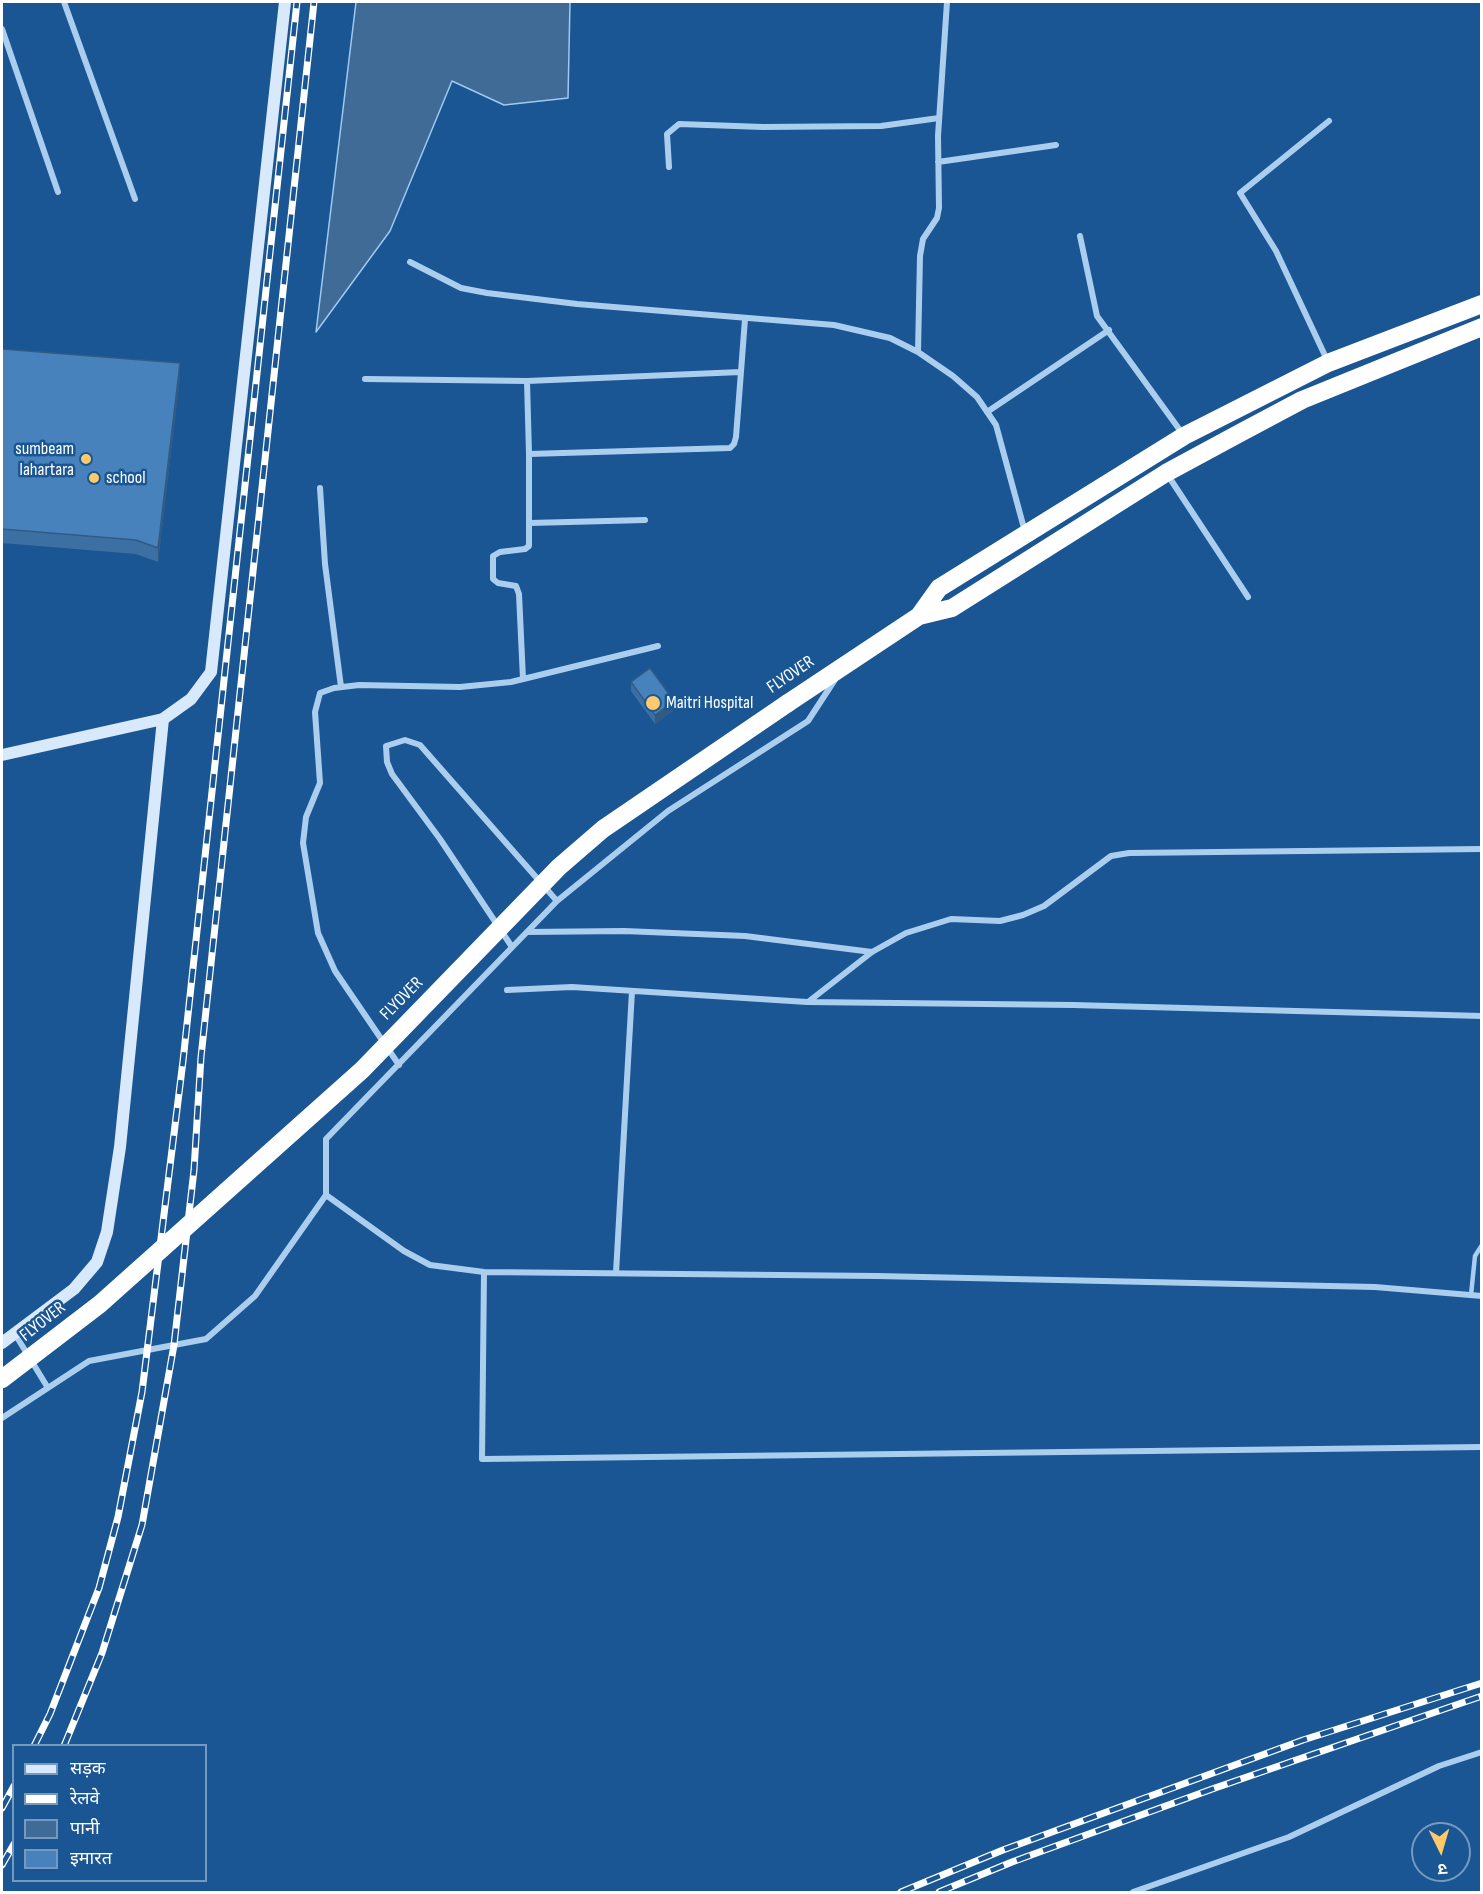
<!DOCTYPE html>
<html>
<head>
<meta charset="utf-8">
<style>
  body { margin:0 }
  #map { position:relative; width:1483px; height:1894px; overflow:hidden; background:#1a5693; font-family:"Sofia Sans Condensed","Noto Sans Devanagari",sans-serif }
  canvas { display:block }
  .frame { position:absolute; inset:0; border:3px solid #fff; pointer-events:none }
  .legend { position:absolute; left:12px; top:1744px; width:195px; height:138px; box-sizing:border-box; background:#1a5693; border:2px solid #769abe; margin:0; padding:8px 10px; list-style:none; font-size:18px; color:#fff }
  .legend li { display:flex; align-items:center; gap:12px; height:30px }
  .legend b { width:30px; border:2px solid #769abe }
  .north { position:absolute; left:1411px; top:1822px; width:60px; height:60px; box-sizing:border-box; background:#1a5693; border:2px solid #769abe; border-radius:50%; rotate:175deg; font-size:16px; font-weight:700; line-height:24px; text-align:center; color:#fff }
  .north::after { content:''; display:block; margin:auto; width:21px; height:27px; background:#ffca69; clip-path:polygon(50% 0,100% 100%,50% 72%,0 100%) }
</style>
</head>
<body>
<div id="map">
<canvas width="1483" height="1894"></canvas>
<div class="frame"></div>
<ul class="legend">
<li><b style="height:8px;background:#d8e9fb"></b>सड़क</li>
<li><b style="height:8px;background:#fff"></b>रेलवे</li>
<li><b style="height:16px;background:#3f6b96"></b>पानी</li>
<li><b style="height:16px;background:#4782bc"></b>इमारत</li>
</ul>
<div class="north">उ</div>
</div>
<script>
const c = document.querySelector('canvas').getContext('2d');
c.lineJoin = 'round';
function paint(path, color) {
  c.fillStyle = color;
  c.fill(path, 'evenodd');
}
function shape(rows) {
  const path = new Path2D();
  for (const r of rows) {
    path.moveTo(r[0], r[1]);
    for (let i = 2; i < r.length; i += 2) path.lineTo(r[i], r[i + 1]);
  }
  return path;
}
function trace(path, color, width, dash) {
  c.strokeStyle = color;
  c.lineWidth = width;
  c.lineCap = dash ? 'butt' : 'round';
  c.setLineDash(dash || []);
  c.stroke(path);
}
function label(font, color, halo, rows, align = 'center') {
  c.font = font + ' "Sofia Sans Condensed",sans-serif';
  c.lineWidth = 5;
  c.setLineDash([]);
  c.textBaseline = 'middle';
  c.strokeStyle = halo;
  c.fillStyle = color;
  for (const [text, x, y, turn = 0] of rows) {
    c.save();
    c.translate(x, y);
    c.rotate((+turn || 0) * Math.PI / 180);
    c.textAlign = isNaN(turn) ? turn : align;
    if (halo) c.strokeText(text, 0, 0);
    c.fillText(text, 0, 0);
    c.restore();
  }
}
const water = shape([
  [356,2,570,2,568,98,504,105,452,81,390,231,316,332,356,2]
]);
paint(water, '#3f6b96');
trace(water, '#9ecaf1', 1.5);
trace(shape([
  [1471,1295,1475,1256,1482,1245]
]), '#abceef', 4.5);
trace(shape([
  [64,2,135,199],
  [2,29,58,192],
  [938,162,1056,145],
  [669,167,667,134,679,124,763,127,881,126,939,118],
  [1080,236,1097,316,1182,433],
  [410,262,461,288,487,293,577,304,834,325,890,338,918,352,953,376,977,397,996,425,1025,532],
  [918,352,920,256,923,239,937,218,939,208,938,136,947,2],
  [1328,362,1276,251,1240,193,1329,121],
  [365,379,527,381,741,372],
  [527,381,529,454,730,448,734,444,736,437,745,319],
  [987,412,1109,330],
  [1167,474,1248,597],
  [320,488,325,564,341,687],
  [530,523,645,520],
  [523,679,519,594,516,586,498,583,493,579,493,556,500,552,525,549,529,546,529,454],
  [527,932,624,931,745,936,872,952],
  [512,947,440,839,392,774,387,762,386,746,405,740,420,745,557,901],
  [507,990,572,987,807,1002,1073,1005,1482,1016],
  [808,1002,872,952,906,933,951,919,1000,921,1023,915,1044,906,1111,856,1129,853,1482,849],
  [399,1065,335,971,318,933,303,843,306,817,320,783,315,712,320,693,334,688,359,685,460,687,511,682,658,646],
  [326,1195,404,1251,430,1265,484,1272,877,1276,1375,1287,1482,1296],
  [484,1272,482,1459,1482,1447],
  [616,1273,632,991],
  [15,1334,48,1388],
  [2,1418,89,1361,206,1339,255,1296,326,1195,326,1139,557,901,668,811,808,721,836,678],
  [1133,1892,1289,1837,1439,1766,1482,1752]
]), '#abceef', 6);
trace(shape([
  [2,755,163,719,191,699,211,672,285,2],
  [2,1343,74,1289,97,1262,107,1232,120,1147,163,719]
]), '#d8e9fb', 12);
trace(shape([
  [919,616,939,588,1184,436,1328,363,1482,304],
  [788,703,919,616,952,608,1166,473,1240,433,1302,400,1482,327]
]), '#fff', 18);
const rail = shape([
  [34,1746,50,1714,99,1588,118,1517,142,1392,183,1061,297,2],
  [64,1746,102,1653,142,1525,174,1345,194,1170,201,1057,314,2],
  [2,1808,14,1786],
  [2,1865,14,1844],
  [901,1892,1003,1850,1303,1740,1482,1683],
  [939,1892,1012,1862,1215,1788,1482,1696]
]);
trace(rail, '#fff', 7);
trace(rail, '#1a5693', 4.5, [14]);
trace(shape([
  [2,1379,100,1304,362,1070,559,867,603,829,788,703]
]), '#fff', 18);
paint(shape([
  [2,349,180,376,158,562,136,554,2,543],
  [631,682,674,710,655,724,631,691]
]), '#3d70a2');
paint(shape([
  [180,363,180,376,158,562,158,548],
  [674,701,674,710,655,724,655,715]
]), '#325b84');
const building = shape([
  [2,349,180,363,158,548,136,540,2,529,2,349],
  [650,668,674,701,655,715,631,682,650,668]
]);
paint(building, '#4782bc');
trace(building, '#325b84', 1.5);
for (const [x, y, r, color] of [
  [86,459,6,"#ffca69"],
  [94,478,6,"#ffca69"],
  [653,703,8,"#ffca69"]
]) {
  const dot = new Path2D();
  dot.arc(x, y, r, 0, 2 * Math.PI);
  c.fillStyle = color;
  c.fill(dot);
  trace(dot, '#1a5693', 2);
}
label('18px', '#fff', '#1a5693', [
  ["sumbeam",74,449,"right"],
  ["lahartara",74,470,"right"],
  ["school",106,478],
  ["Maitri Hospital",666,703]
], 'left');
label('18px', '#fff', '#1a5693', [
  ["FLYOVER",791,675,-34],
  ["FLYOVER",402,999,-45],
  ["FLYOVER",43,1322,-38]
]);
</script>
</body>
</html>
